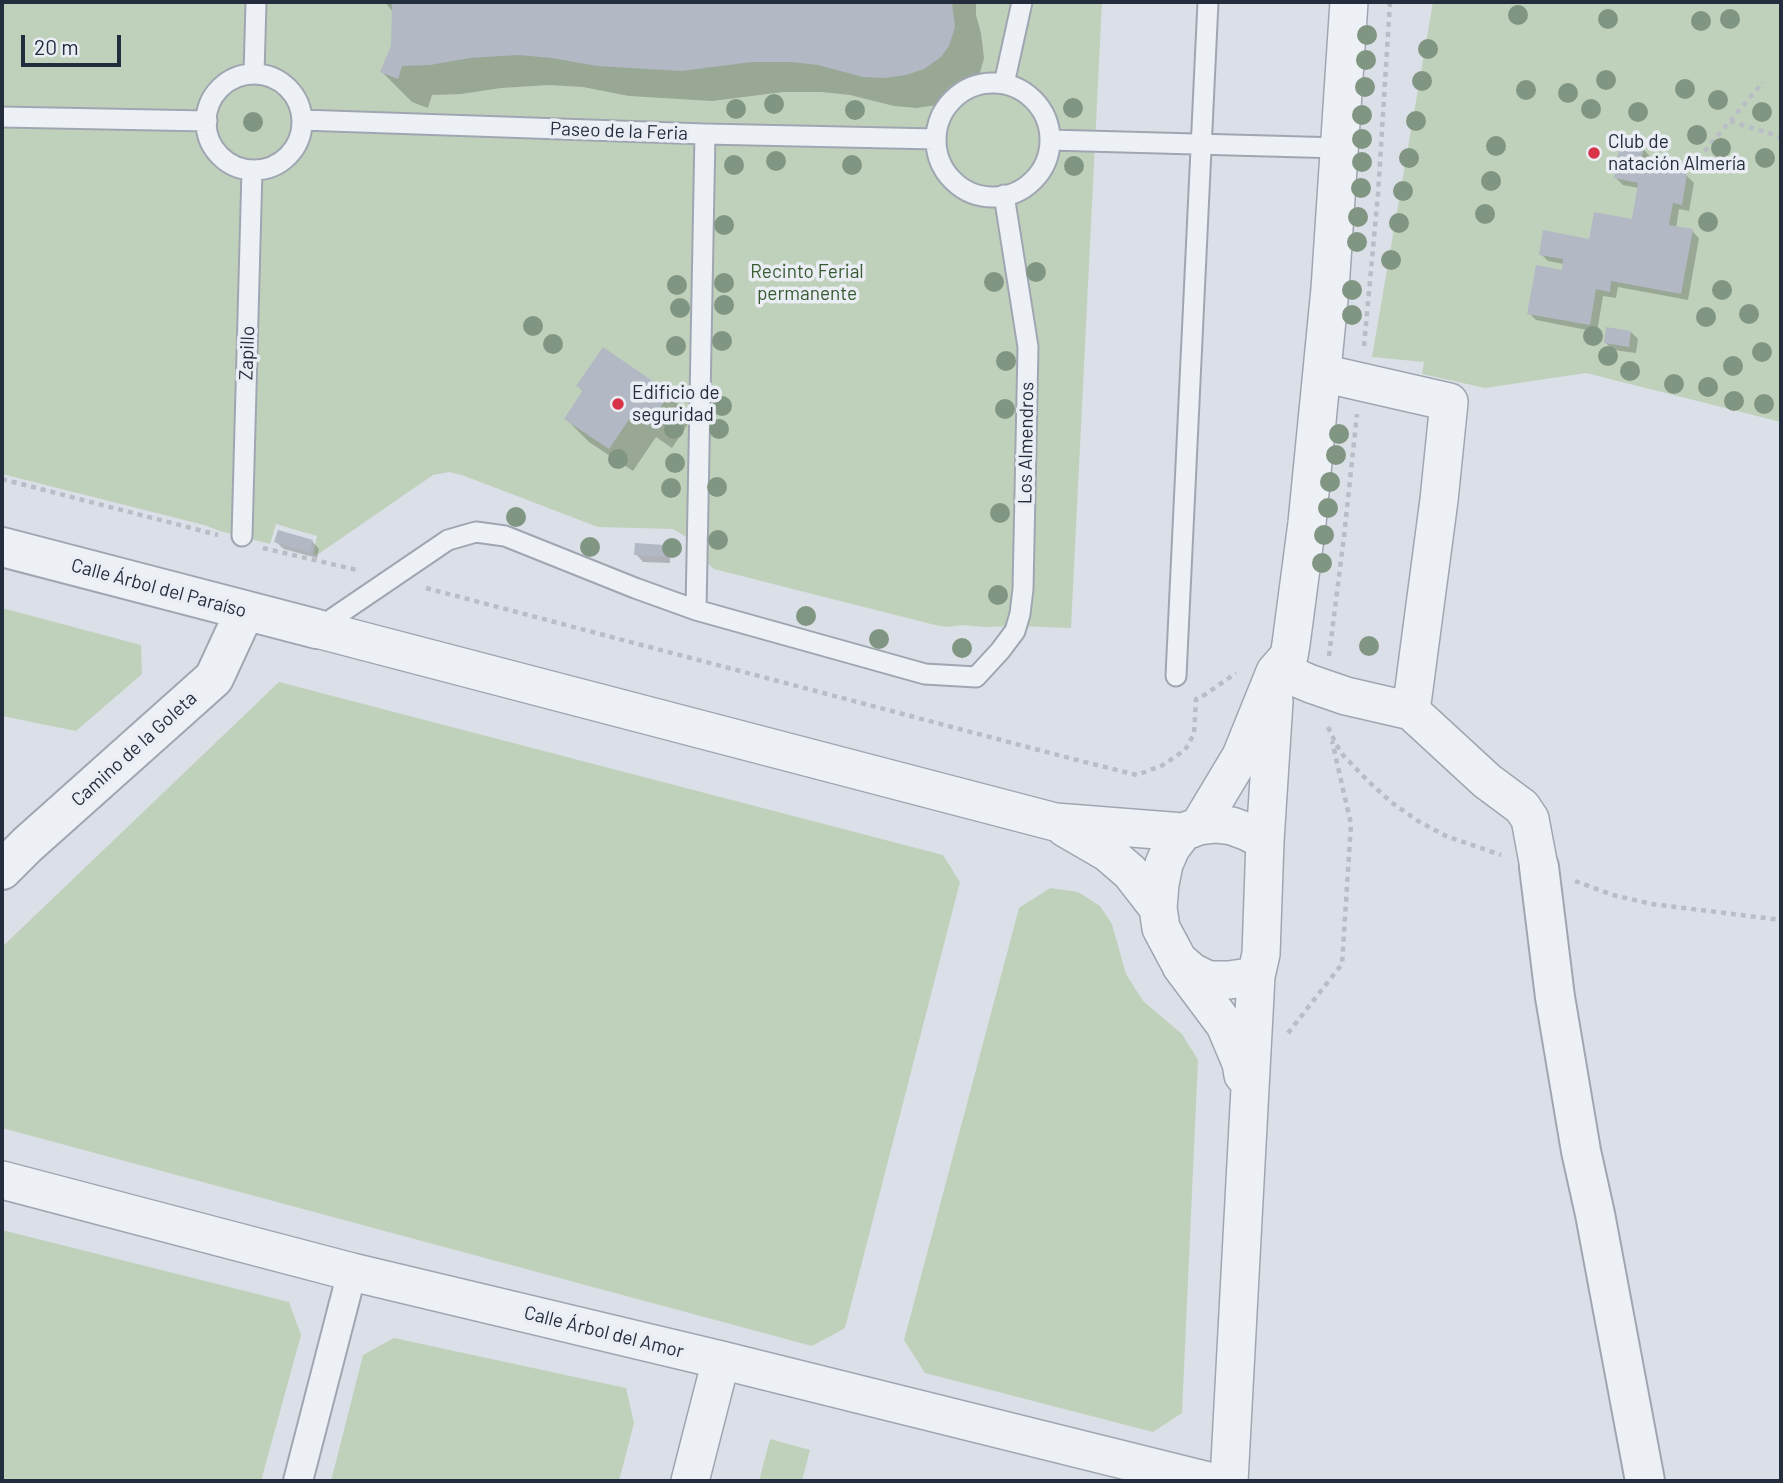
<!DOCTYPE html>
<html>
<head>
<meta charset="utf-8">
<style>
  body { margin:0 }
  #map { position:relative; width:1783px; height:1483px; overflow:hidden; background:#dbdfe7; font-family:Barlow,sans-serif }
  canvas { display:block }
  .frame { position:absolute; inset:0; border:4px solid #242d3d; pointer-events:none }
  .scale { position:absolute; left:21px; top:35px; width:100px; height:32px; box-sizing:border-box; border:4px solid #242d3d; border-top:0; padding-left:9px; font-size:21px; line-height:24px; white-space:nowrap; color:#242d3d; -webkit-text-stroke:5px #eaeef4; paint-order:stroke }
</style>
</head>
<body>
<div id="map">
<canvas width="1783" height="1483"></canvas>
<div class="frame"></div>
<div class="scale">20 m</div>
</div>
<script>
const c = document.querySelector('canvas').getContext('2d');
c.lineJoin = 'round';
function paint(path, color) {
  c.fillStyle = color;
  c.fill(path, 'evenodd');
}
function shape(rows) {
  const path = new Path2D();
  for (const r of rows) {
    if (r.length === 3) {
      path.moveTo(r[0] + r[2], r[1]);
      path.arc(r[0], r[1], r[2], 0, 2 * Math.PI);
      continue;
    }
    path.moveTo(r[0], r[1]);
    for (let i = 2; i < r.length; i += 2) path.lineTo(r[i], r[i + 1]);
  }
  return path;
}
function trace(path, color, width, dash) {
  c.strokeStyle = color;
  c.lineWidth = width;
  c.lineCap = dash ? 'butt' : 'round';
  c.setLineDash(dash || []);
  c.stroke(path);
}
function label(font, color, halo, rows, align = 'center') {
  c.font = font + ' Barlow,sans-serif';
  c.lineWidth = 7;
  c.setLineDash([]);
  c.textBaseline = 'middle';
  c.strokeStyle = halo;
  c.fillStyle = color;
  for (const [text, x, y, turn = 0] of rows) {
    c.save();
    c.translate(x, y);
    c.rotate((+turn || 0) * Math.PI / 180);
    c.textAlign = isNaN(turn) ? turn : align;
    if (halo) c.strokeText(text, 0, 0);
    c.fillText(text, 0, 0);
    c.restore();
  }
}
paint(shape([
  [2,2,1102,2,1071,628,1017,626,985,627,962,625,947,627,935,625,714,569,705,561,688,538,673,529,598,527,462,475,449,472,433,475,317,555,313,554,317,536,276,524,270,544,220,531,204,525,2,474],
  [1433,2,1781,2,1781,422,1586,373,1485,388,1422,374,1424,362,1372,357],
  [2,608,141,645,142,674,76,731,2,716],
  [279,682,943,855,960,882,845,1328,812,1346,2,1128,2,947],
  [1050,888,1078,892,1100,906,1112,924,1126,974,1143,1001,1182,1034,1198,1060,1182,1413,1153,1432,925,1373,904,1340,1019,908],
  [2,1230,289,1302,301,1335,261,1481,2,1481],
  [394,1338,626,1388,634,1423,619,1481,331,1481,363,1355],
  [770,1439,810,1450,802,1481,759,1481]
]), '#c0d1bb');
paint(shape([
  [385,2,976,2,976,15,981,33,984,58,979,76,971,88,955,98,937,105,917,108,894,106,850,95,822,92,783,92,712,101,629,96,583,87,549,85,501,88,461,94,432,95,428,108,412,102,382,72,393,46,393,12],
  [1643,149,1650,156,1648,169,1687,176,1694,183,1689,211,1679,209,1676,228,1692,231,1699,238,1688,300,1618,287,1616,298,1603,296,1597,332,1536,320,1529,313,1563,272,1564,264,1548,261,1541,254,1590,241,1633,221,1639,188,1623,185,1616,178],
  [1631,332,1638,339,1636,353,1613,350,1606,343],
  [603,349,669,395,692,418,672,448,656,437,633,471,589,442,566,419,584,392,578,386],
  [312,541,319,549,317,558,284,549,276,542],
  [663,546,670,554,670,563,643,562,636,554]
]), '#0003');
paint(shape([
  [392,2,952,2,955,27,949,46,941,57,924,69,906,75,885,78,863,77,818,65,791,62,752,62,681,71,597,66,552,58,518,55,470,58,430,65,402,66,398,79,380,72,391,46],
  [1620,143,1644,147,1640,165,1687,174,1682,205,1673,203,1669,225,1693,229,1681,294,1611,281,1610,292,1596,289,1590,325,1527,314,1536,265,1562,270,1563,259,1539,255,1543,230,1589,239,1594,212,1632,219,1638,183,1614,178],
  [1606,327,1631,331,1629,347,1604,343],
  [603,347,670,393,648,426,632,415,609,449,564,419,583,390,576,386],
  [278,530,313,540,309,552,274,542],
  [635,543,664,545,664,557,634,555]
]), '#b2b8c4');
const service = shape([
  [254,74,256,2],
  [254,122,48],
  [993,140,57],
  [1004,84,1022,2],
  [2,117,207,121],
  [302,120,705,134,936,139],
  [1050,140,1340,148],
  [242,536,252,170],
  [696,610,705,134],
  [317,629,448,540,476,532,505,536,635,588,696,610,925,674,976,677,1000,651,1015,631,1020,614,1023,589,1028,347,1004,195],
  [1176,676,1208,2]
]);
const pedestrian = shape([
  [298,1481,352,1272]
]);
const minor = shape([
  [317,629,1055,822,1183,832],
  [1275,672,1292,674,1299,679,1311,684,1346,696,1411,711,1439,500,1449,402,1322,373],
  [1411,711,1487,781,1522,807,1530,819,1539,867],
  [1216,824,1232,826,1248,832,1265,841,1261,954,1256,976,1229,980,1208,980,1192,972,1178,960,1161,928,1158,908,1160,884,1164,864,1171,848,1183,832,1199,826,1216,824],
  [1199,826,1241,756,1275,672,1289,656,1291,644,1307,523,1330,289,1349,2],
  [1065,828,1108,853,1130,872,1158,908],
  [1265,841,1274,701],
  [1181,966,1225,1025,1241,1063,1243,1075],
  [2,1180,352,1272,721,1360,1208,1481],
  [690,1481,721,1360],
  [1229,1481,1256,976]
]);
const tertiary = shape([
  [2,547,317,629],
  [1539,867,1555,997,1581,1151,1595,1214,1645,1481],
  [2,870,27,845,214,678,245,611]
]);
trace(service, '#a0a6b1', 23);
trace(pedestrian, '#a0a6b1', 32);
trace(minor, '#a0a6b1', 40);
trace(tertiary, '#a0a6b1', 42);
trace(shape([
  [1730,121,1781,137],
  [1698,159,1763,82],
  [1364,346,1378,194,1390,2],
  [2,479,218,535],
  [263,548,357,570],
  [426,588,1073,759,1137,775,1163,765,1185,750,1194,734,1196,699,1206,694,1236,673],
  [1329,656,1344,536,1357,414],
  [1328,727,1336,744,1343,755,1368,781,1391,802,1418,821,1446,836,1501,855],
  [1575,881,1613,895,1652,904,1781,920],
  [1288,1033,1342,964,1351,824,1332,741]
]), '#b9bdc5', 4.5, [5, 5]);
trace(service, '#edf0f5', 19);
trace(pedestrian, '#edf0f5', 28);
trace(minor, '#edf0f5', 37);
trace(tertiary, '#edf0f5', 38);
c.fillStyle = '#819682';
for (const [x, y] of [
  [1518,15],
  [1608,19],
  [1730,19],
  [1701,21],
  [1367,35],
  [1428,49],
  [1366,60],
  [1606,80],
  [1422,81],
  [1365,87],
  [1685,89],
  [1526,90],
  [1568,93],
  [1718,100],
  [774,104],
  [1073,108],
  [736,109],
  [1591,109],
  [855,110],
  [1638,112],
  [1762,112],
  [1362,115],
  [1416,121],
  [253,122],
  [1697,135],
  [1362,139],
  [1496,146],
  [1721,148],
  [1409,158],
  [1765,158],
  [776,161],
  [1362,162],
  [734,165],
  [852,165],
  [1074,166],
  [1491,181],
  [1361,188],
  [1403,191],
  [1485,214],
  [1358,217],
  [1708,222],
  [1399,223],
  [724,225],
  [1357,242],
  [1391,260],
  [1036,272],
  [994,282],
  [724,283],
  [677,285],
  [1352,290],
  [1722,290],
  [724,305],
  [680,308],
  [1749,314],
  [1352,315],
  [1706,317],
  [533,326],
  [1593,336],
  [722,341],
  [553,344],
  [676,346],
  [1762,352],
  [1608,356],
  [1006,361],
  [1733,366],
  [1630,371],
  [1674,384],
  [1708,387],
  [1734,401],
  [1764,404],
  [722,406],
  [1005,409],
  [674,429],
  [719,429],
  [1339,434],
  [1336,455],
  [618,459],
  [675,463],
  [1330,482],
  [717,487],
  [671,488],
  [1328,508],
  [1000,513],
  [516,517],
  [1324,535],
  [718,540],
  [590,547],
  [672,548],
  [1322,563],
  [998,595],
  [806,616],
  [879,639],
  [1369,646],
  [962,648]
]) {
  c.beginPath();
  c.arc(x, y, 10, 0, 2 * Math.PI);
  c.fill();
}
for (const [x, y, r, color] of [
  [1594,153,7,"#d83348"],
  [618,404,7,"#d83348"]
]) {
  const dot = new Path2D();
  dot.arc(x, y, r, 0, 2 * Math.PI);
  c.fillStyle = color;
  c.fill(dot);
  trace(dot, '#eaeef4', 2.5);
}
label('19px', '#242d3d', '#eaeef4', [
  ["Paseo de la Feria",619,131,2],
  ["Zapillo",247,353,-88],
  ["Los Almendros",1026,443,-89],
  ["Calle Árbol del Paraíso",159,588,15],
  ["Camino de la Goleta",134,749,-42],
  ["Calle Árbol del Amor",604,1332,14]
]);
label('19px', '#242d3d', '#eaeef4', [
  ["Club de",1608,142],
  ["natación Almería",1608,164],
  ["Edificio de",632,393],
  ["seguridad",632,415]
], 'left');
label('19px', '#375a30', '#eaeef4', [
  ["Recinto Ferial",807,272],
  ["permanente",807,294]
]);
</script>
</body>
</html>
